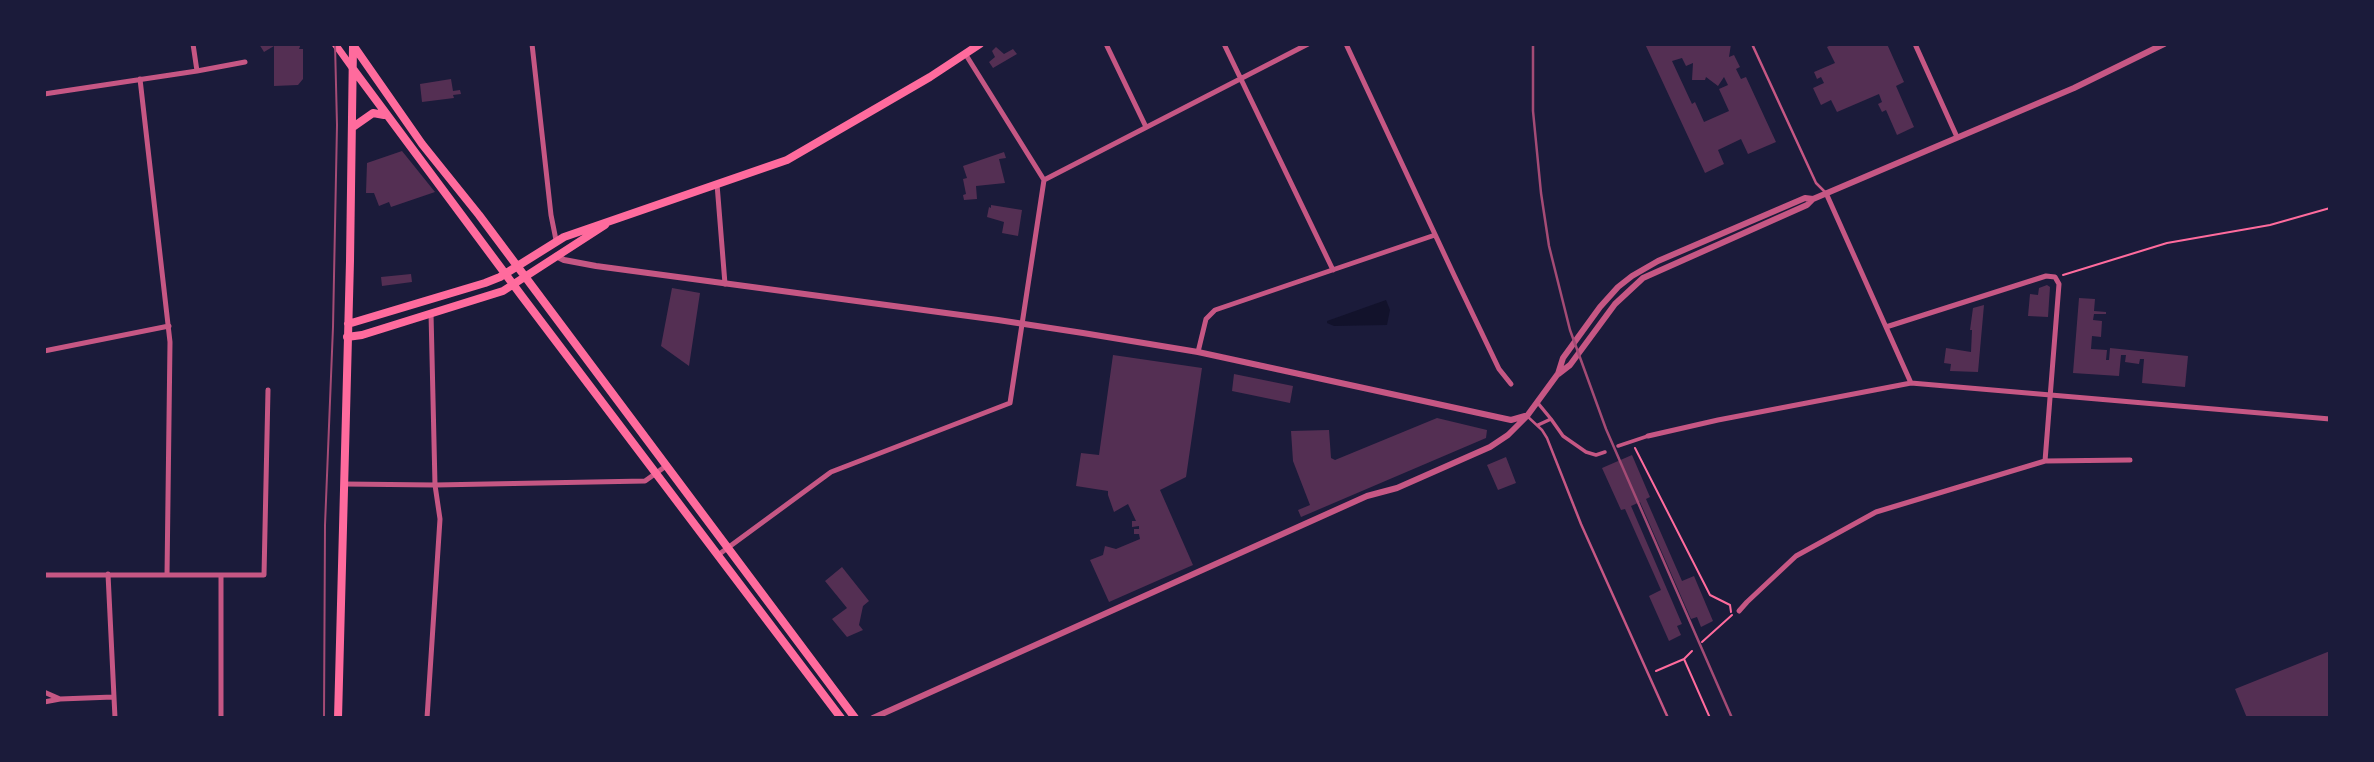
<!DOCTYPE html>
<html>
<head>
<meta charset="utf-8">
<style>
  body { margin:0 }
  #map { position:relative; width:2374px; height:762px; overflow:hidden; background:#1b1b3a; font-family:Lato,sans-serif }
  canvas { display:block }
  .frame { position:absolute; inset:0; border:46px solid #1b1b3a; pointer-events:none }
</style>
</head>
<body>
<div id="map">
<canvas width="2374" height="762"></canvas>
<div class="frame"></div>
</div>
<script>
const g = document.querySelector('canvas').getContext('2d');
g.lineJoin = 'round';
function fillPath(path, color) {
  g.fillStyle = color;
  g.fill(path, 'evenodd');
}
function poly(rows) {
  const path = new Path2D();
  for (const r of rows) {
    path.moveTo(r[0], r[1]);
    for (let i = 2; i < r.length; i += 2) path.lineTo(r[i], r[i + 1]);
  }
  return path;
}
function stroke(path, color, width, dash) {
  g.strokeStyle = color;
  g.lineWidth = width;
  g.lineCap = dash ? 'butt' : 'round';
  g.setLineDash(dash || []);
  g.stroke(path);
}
fillPath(poly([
  [1386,300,1390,310,1387,325,1334,326,1327,323,1327,321]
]), '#12122b');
fillPath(poly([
  [259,44,301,44,299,49,303,49,303,79,298,85,274,86,274,46,264,52],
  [1645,44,1731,44,1729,57,1734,55,1740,67,1736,69,1741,79,1746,77,1776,142,1748,154,1741,139,1718,150,1724,164,1705,173],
  [1682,58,1686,66,1693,63,1692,80,1705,80,1706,77,1718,86,1724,77,1728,85,1719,89,1729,111,1704,122,1695,102,1692,104,1672,61],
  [1833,44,1887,44,1904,82,1896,86,1914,127,1897,135,1886,110,1882,112,1878,104,1882,102,1879,94,1837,112,1831,100,1821,105,1813,88,1824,83,1821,77,1817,79,1814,72,1835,63,1827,47],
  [996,47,1004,54,1013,49,1017,54,993,68,989,62,995,57,992,51],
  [451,79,453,91,460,90,461,94,453,95,454,98,422,102,420,84],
  [402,151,435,192,391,207,389,202,379,206,374,193,366,193,367,163],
  [1004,152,1006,158,999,159,1005,183,976,186,977,199,964,200,963,195,966,194,963,179,967,178,963,166],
  [991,205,1022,210,1018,236,1002,233,1004,222,987,217,989,207,991,208],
  [411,274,412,282,382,286,381,277],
  [2047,285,2050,287,2048,317,2028,316,2030,294,2038,295,2039,288],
  [672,288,700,293,689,366,661,346],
  [2079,298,2095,299,2094,311,2106,312,2106,314,2094,314,2093,320,2102,321,2101,337,2092,336,2091,349,2107,350,2106,360,2109,360,2110,348,2188,356,2185,387,2142,383,2144,359,2140,359,2139,364,2125,362,2126,355,2121,355,2119,376,2073,373],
  [1984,305,1978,372,1950,371,1951,364,1944,363,1946,348,1971,352,1972,330,1970,330,1973,308],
  [1113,355,1202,368,1186,477,1160,490,1193,565,1109,602,1090,560,1103,555,1105,546,1116,549,1140,539,1139,534,1134,534,1134,529,1139,529,1139,526,1132,527,1132,521,1136,521,1128,504,1114,512,1108,495,1108,491,1076,486,1081,453,1099,455],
  [1234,374,1293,386,1290,403,1232,391],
  [1437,418,1487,430,1486,438,1301,517,1298,510,1310,505,1293,461,1291,431,1329,430,1331,458,1335,460],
  [1632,455,1650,497,1646,499,1682,581,1694,576,1713,621,1701,627,1697,617,1691,619,1640,502,1631,506,1682,624,1677,626,1681,635,1669,641,1649,596,1661,590,1625,509,1621,510,1602,468],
  [1506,457,1516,483,1498,490,1487,465],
  [842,567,869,601,863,606,859,625,863,630,847,637,832,619,847,608,825,581],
  [2330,651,2330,718,2247,718,2235,689]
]), '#542f53');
stroke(poly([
  [2063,275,2167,243,2270,225,2330,208],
  [1635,448,1710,595,1730,605,1731,612],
  [1702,642,1732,615],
  [1684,659,1710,718],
  [1656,671,1684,659,1692,651]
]), '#ff6b9d', 2);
stroke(poly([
  [1752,44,1816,183,1826,193],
  [1527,416,1542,430,1547,438,1581,524,1668,718]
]), '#c65784', 2.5);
stroke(poly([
  [1537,402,1551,419],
  [1538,425,1551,419,1563,436,1586,452,1596,455,1605,452],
  [1618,446,1648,436]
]), '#c65784', 3.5);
stroke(poly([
  [193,44,197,71],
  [532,44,551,215,556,240],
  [1106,44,1146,127],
  [1224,44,1333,270],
  [1346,44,1454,275,1499,369,1511,384],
  [1915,44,1957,137],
  [140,79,170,342,167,575],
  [44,94,197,71,245,62],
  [1044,180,1308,44],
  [717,184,725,284],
  [1826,193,1911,383],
  [1886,327,2046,276,2055,277,2059,284,2045,461],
  [44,351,169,326],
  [1198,352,1206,319,1215,310,1435,235],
  [1648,436,1718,420,1911,383,2330,419],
  [344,484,435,485,645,481,666,466],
  [718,555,831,472,1010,403,1044,180,966,55],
  [108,574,115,718],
  [44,575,264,575,268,390],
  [1739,611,1747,602,1796,556,1876,512,2045,461,2130,460],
  [44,692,60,699],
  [44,702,60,699,113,697],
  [221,718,221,575],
  [427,718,440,519,435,485,431,313]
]), '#c65784', 5);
stroke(poly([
  [556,256,564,260,596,266,998,320,1083,333,1198,352,1511,420,1525,416],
  [1558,374,1563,358,1600,307,1618,287,1632,276,1658,261,1805,198,1813,199],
  [873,718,1367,496,1397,488,1490,447,1508,435,1527,416,1557,375,1570,365,1615,304,1643,278,1807,205,1813,199,2074,88,2164,44]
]), '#c65784', 6);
stroke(poly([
  [335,44,353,69]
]), '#ff6b9d', 7);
stroke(poly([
  [353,45,422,144,479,215,855,718],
  [353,69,521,295,841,718],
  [353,127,373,113,384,115],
  [348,324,485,283,500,277,564,237,787,160,930,77,980,44],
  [347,337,362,335,503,291,605,225],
  [338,718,350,261,353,46]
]), '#ff6b9d', 8);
stroke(poly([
  [324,718,325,525,333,327,337,125,335,44]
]), '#a44b75', 2);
stroke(poly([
  [1533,44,1533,111,1541,193,1549,246,1570,330,1606,429,1732,718]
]), '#a44b75', 2.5);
</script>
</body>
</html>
